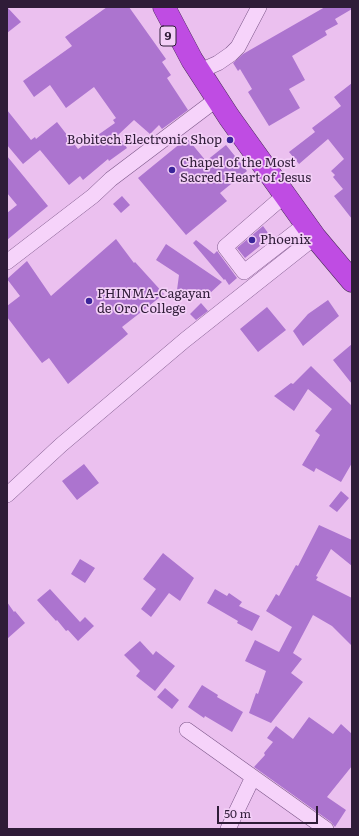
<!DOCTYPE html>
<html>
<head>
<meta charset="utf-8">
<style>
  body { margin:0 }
  #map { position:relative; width:359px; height:836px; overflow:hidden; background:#ebc0ef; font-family:Literata,serif }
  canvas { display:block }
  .frame { position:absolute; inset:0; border:8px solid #2f1c38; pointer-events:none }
  .scale { position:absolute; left:217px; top:806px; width:101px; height:18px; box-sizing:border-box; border:2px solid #2f1c38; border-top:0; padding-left:5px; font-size:12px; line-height:14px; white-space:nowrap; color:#2f1c38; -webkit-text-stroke:3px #f3cff7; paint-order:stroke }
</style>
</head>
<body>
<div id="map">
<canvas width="359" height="836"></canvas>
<div class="frame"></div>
<div class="scale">50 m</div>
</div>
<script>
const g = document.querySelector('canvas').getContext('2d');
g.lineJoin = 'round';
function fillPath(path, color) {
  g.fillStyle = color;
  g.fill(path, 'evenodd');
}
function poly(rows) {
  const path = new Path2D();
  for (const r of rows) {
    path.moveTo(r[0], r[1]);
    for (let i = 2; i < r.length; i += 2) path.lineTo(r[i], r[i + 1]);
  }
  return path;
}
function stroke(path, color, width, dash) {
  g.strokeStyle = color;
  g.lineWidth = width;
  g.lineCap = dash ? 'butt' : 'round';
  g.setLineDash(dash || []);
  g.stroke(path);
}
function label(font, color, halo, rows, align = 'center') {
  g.font = font + ' Literata,serif';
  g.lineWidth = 3.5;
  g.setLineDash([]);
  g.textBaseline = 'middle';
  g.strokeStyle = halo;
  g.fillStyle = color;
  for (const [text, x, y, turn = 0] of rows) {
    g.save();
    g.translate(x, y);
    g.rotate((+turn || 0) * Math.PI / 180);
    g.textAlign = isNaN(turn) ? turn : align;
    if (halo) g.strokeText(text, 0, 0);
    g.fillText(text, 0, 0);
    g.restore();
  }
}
fillPath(poly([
  [7,7,21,22,7,33],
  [107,7,129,7,166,59,162,62,171,75,167,78,188,110,162,129,159,125,150,134,134,120,118,135,127,148,109,161,108,159,83,180,80,176,69,185,40,150,23,164,7,145,7,110,31,140,35,137,36,139,57,122,78,149,115,123,113,120,116,118,94,87,66,108,50,85,34,97,23,81,72,46,65,37],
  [325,7,352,7,352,9,335,19,338,24,325,31,327,35,292,56,305,80,289,89,300,108,269,126,248,92,252,89,240,69,238,71,233,63,243,54],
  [352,83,352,219,334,196,343,189,333,177,335,175,331,171,344,159,328,139,299,164,289,152,315,132,312,128,341,106,334,97],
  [187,138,206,161,226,145,247,171,220,193,227,201,186,235,138,178],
  [7,156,48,206,7,240,7,213,17,205,7,193],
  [122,196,130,205,121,213,113,204],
  [263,226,271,237,245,258,237,248],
  [116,239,134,263,135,262,164,294,122,327,128,334,68,384,49,358,42,363,7,317,7,306,20,296,7,279,27,261,51,296],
  [196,240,214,254,217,251,237,278,229,285,225,279,224,280,193,243],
  [166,244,222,282,208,295,177,290,179,275,156,260],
  [328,300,339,316,303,346,293,331,308,314],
  [201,303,208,311,196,320,190,314],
  [267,307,286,330,258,352,240,329],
  [352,344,352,384,333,360],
  [311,366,352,406,352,463,341,482,316,468,314,472,302,465,320,435,315,431,332,409,308,389,294,411,274,396,291,383,293,384],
  [84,464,99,483,77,500,62,481],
  [341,491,349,498,337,512,329,506],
  [319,525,352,540,352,566,331,549,316,576,318,577,316,580,352,598,352,646,332,626,313,615,293,653,302,659,291,673,303,682,271,723,249,713,256,693,258,694,266,671,245,661,255,640,279,652,292,627,266,611,276,594,279,596,296,565,298,566],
  [163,553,194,578,180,601,169,593,151,617,141,609,156,589,143,579],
  [80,559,95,568,85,583,71,574],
  [50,589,80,622,85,617,94,626,78,641,68,630,66,631,57,620,56,621,37,600],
  [215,589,227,596,229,593,242,602,239,606,260,616,252,631,237,623,238,621,207,603],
  [7,602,14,612,15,611,25,623,7,639],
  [140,641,153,655,156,651,175,666,155,691,136,676,140,671,124,655],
  [202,685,218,695,217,697,243,712,232,732,205,716,204,718,188,707],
  [165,688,179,700,172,709,157,697],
  [309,717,333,734,341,724,352,734,352,766,327,797,346,810,335,827,331,822,254,767,265,755,264,753,273,742,267,738,276,726,293,739]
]), '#ac74cf');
const minor = poly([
  [200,71,218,63,231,54,238,47,259,7],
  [285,195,225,247,244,272,306,224],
  [7,262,93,196,111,179,217,99],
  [7,495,61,445,185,340,315,237],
  [187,730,326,829],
  [228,829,253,777]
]);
const highway = poly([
  [164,7,192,60,229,117,315,237,352,281]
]);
stroke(minor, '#7c5789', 16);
stroke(highway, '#482c56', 23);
stroke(minor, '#f6d3fa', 15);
stroke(highway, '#bf4ce3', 22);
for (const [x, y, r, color] of [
  [230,140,4,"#3b259a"],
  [172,170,4,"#3b259a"],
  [252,240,4,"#3b259a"],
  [89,301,4,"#3b259a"]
]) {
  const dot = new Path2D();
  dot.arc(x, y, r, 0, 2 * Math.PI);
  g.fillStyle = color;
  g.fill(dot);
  stroke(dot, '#f3cff7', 1.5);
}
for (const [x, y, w] of [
  [168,36,16]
]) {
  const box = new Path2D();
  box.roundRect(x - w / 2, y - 10, w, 20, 3);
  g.fillStyle = '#f3cff7';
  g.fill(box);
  stroke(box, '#2f1c38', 1);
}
label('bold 12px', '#2f1c38', null, [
  ["9",168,36]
]);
label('13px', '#2f1c38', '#f3cff7', [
  ["Bobitech Electronic Shop",222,140,"right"],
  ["Chapel of the Most",180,163],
  ["Sacred Heart of Jesus",180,178],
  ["Phoenix",260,240],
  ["PHINMA-Cagayan",97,294],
  ["de Oro College",97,309]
], 'left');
</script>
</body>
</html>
